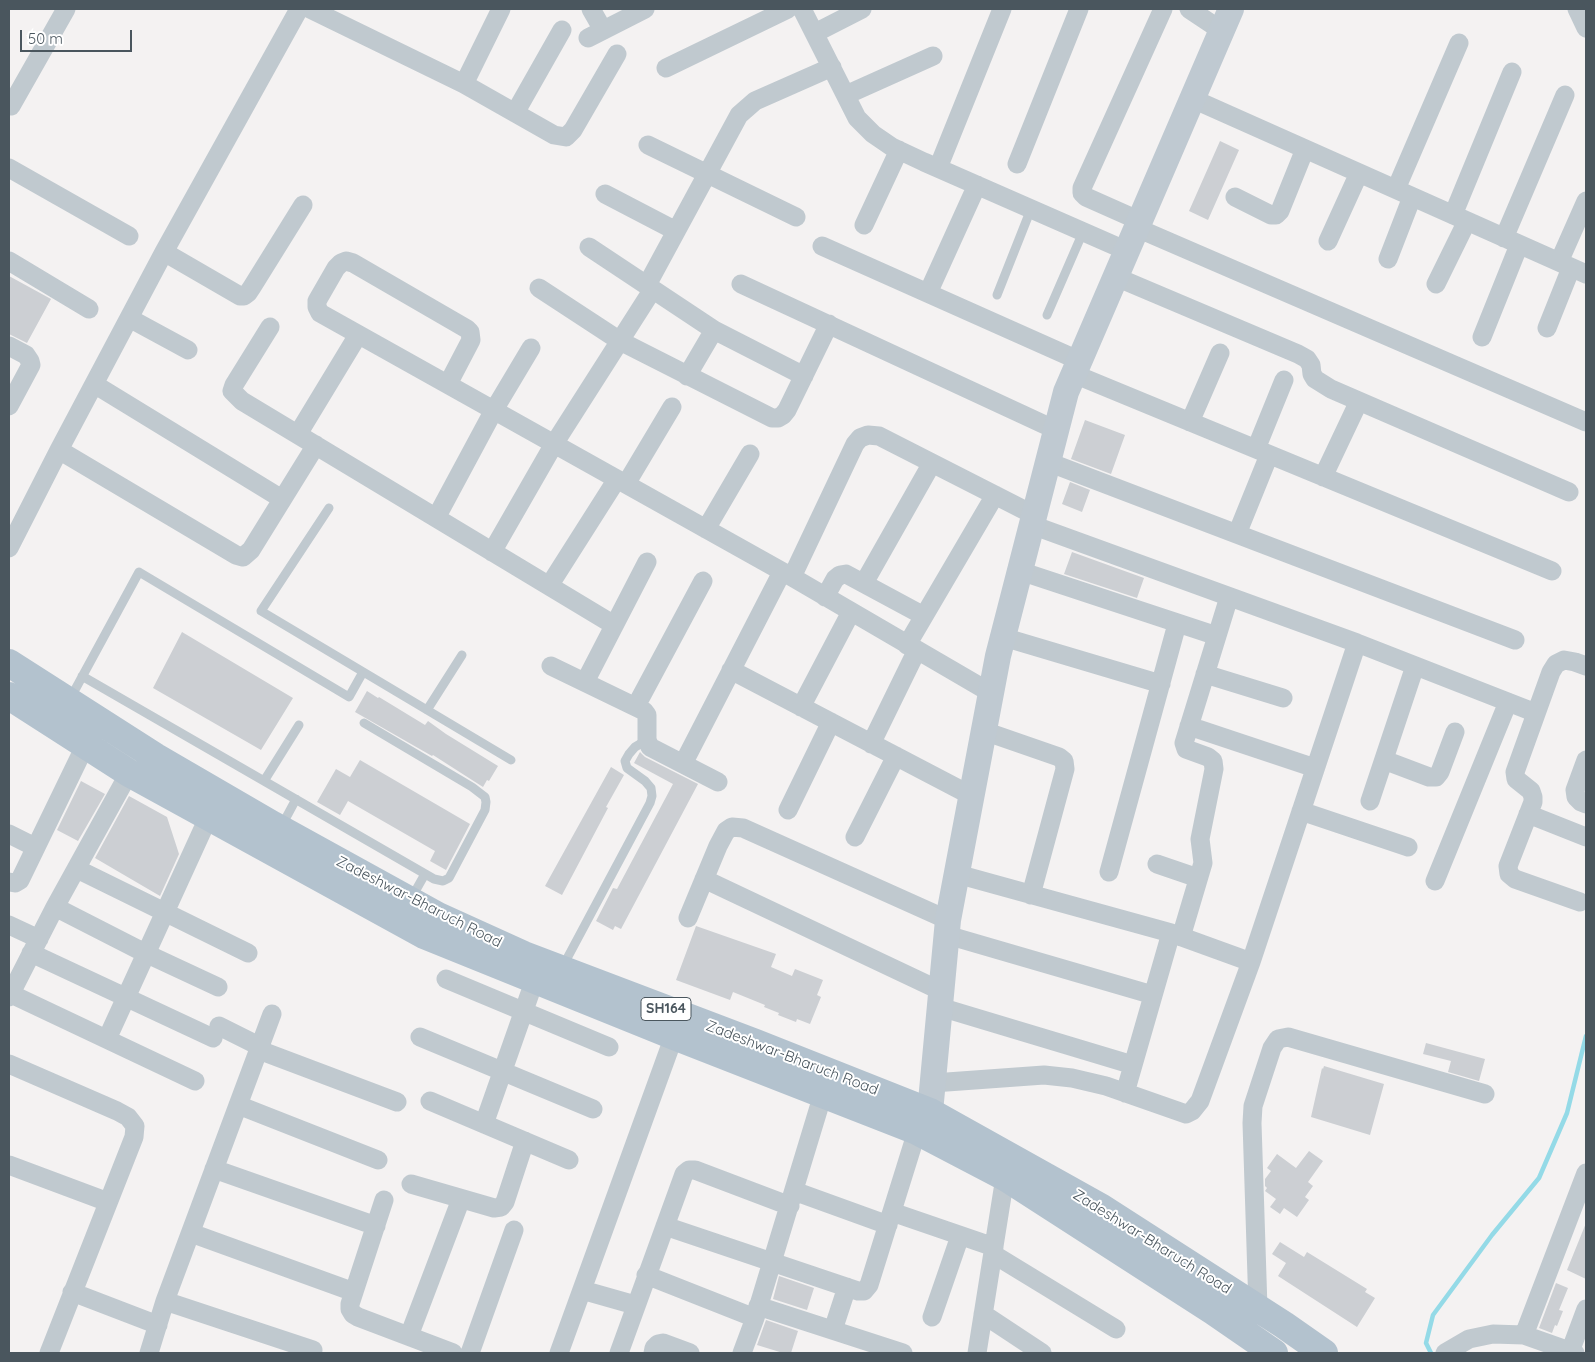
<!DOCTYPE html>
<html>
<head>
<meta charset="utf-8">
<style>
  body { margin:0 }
  #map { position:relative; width:1595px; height:1362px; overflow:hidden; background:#f4f2f2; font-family:Quicksand,sans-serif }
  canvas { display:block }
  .frame { position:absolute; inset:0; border:10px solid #4a565e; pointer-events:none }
  .scale { position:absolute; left:20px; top:30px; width:112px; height:22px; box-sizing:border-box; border:2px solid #4a565e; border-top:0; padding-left:6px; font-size:15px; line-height:18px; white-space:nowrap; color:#4a565e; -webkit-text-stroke:4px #fff; paint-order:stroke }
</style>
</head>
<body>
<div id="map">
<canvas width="1595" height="1362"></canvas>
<div class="frame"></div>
<div class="scale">50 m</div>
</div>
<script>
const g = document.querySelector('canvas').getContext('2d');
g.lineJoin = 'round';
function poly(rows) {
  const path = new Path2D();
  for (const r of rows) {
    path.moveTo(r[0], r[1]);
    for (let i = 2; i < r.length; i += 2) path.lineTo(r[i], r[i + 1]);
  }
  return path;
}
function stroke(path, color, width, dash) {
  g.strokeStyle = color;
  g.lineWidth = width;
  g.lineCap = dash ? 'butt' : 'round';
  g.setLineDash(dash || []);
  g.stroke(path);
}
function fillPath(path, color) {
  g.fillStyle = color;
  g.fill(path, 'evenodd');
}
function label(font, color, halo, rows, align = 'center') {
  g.font = font + ' Quicksand,sans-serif';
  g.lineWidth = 4;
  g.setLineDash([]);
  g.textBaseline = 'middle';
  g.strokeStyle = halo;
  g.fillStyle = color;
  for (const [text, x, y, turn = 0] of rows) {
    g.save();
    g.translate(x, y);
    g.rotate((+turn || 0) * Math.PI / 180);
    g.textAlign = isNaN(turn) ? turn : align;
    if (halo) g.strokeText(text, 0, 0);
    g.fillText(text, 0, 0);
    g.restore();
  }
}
stroke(poly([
  [1431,1353,1426,1343,1433,1315,1492,1235,1539,1178,1567,1113,1586,1036]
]), '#94dae7', 4.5);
fillPath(poly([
  [1220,141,1239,150,1208,220,1189,211],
  [9,276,51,299,27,343,9,334],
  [1085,420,1125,435,1111,474,1071,459],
  [1070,482,1090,490,1082,512,1062,504],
  [1072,552,1144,578,1137,598,1064,574],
  [182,632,293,698,261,750,153,688],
  [367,691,378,698,379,697,425,725,428,721,446,734,498,766,489,781,487,780,483,787,433,755,432,756,355,712],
  [640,752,645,757,698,784,621,929,615,926,613,930,596,921,613,888,617,889,673,784,634,763],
  [360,760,470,824,446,870,430,861,435,851,348,801,340,815,317,802,336,769,350,777],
  [611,767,624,775,606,807,608,808,562,895,545,886],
  [81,781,105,794,78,841,57,830],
  [129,796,167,817,179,854,160,896,95,858],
  [696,926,776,954,771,967,792,976,795,969,823,980,817,995,821,997,810,1024,797,1019,796,1022,778,1015,779,1013,764,1007,765,1005,733,992,730,1000,676,980],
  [1426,1043,1485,1059,1479,1081,1448,1072,1451,1061,1423,1054],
  [1324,1066,1384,1084,1370,1135,1311,1117,1322,1068,1323,1069],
  [1309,1151,1323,1161,1308,1182,1313,1186,1305,1197,1309,1200,1297,1217,1284,1208,1280,1214,1270,1207,1276,1199,1265,1191,1267,1188,1265,1186,1265,1179,1271,1171,1267,1168,1277,1154,1296,1168],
  [1586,1223,1586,1279,1567,1270],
  [1280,1242,1304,1257,1307,1252,1367,1289,1365,1292,1375,1298,1357,1327,1278,1276,1286,1263,1272,1254],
  [779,1276,814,1288,807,1310,773,1299],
  [1556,1283,1568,1288,1559,1310,1563,1311,1557,1326,1555,1325,1552,1333,1539,1328],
  [766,1320,798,1331,791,1353,783,1353,757,1345]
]), '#cccfd3');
stroke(poly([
  [997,295,1031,209],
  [1047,315,1083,232],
  [329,508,261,611,511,760],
  [82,676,434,879,443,881,449,878,485,810,486,802,485,797,472,787,364,723],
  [70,699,139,572,349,697,363,672],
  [427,710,462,655],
  [264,781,299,725],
  [281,827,296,799],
  [412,897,425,874],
  [563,966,650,803,652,796,651,788,645,781,627,768,625,761,629,754,635,747,647,740]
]), '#c0c9cf', 9);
stroke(poly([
  [310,9,464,84,554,135,566,137,573,130,617,54],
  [591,9,603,30],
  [802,9,857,118,873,134,892,147,924,162,1127,251],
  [1189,9,1222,31],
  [1577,9,1586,28],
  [815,33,862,9],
  [588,38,645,9],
  [666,68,788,9],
  [464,84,501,9],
  [846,95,933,56],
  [1193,99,1586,274],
  [11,106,66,9],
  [515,113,562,30],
  [648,145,796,217],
  [1017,164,1079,9],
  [9,168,129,236],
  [938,168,1002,9],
  [1396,189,1459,43],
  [605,194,676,231],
  [1235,197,1271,215,1276,215,1280,211,1305,149],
  [1453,215,1512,72],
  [1140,221,1086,197,1082,193,1082,188,1163,9],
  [864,225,899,150],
  [1137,228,1586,422],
  [1504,238,1565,95],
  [1328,241,1359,173],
  [822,246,1080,361],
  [589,247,714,330,804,376],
  [164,252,240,296,244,296,248,293,252,287,303,205],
  [1388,259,1412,197],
  [9,261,89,309],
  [1559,262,1586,201],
  [1116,277,1298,354,1307,359,1311,365,1312,374,1315,379,1331,389,1569,492],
  [741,284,1056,430],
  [1436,284,1467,221],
  [647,285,739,115,755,101,832,67],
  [539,288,620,341,772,418,778,418,783,415,787,410,829,324],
  [928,293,977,185],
  [129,318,188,350],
  [270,327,234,385,232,391,242,401,614,625],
  [1547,328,1571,268],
  [1482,337,1519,245],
  [9,346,26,355,30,361,31,365,9,406],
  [1074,374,1552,571],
  [687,376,714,330],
  [94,384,282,499],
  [448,384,471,340,470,332,467,329,353,263,346,261,341,263,336,268,317,301,317,307,320,313,792,577,991,693],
  [1190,422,1220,353],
  [298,434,358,335],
  [1256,449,1284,380],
  [59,450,236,555,243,557,251,550,316,445],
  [1048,462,1515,640],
  [1323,477,1359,401],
  [626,484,672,407],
  [436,518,494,410,531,348],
  [1032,525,1357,643,1536,713],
  [706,529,750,454],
  [1237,534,1269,455],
  [9,548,59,450,164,252,299,9],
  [492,552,554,444,653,289],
  [1020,571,1217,636],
  [792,577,855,444,860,438,868,435,879,436,1034,515],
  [864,583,932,463],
  [549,586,617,479],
  [825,597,835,579,840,575,846,574,924,616],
  [1003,637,1161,684],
  [907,645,995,495],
  [551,666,644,711,647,715,647,740,650,747,718,782],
  [731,670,972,796],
  [1205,674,1283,698],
  [585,682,647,562],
  [636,706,703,581],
  [801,707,851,612],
  [1189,726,1315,768],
  [984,731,1059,757,1064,761,1065,769,1031,895],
  [871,744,917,650],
  [1384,760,1429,777,1436,777,1440,772,1455,732],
  [1586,760,1575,790,1576,797,1581,802,1586,804],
  [683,764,782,572],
  [1370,801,1415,666],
  [788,810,831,722],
  [1301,811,1408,847],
  [1528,814,1586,837],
  [9,834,35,847],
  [855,837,896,756],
  [1157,864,1198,878],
  [77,869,248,953],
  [1109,872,1177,624],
  [957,874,1171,933,1251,962],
  [704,879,941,991],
  [1435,881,1508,702],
  [9,882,15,883,20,880,85,746],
  [1580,902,1515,879,1509,874,1508,866,1533,802,1533,797,1531,791,1516,779,1515,772,1551,672,1556,664,1564,660,1575,662,1586,666],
  [55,907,145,953,218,987],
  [688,918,718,846,726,831,732,827,743,828,948,920],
  [9,925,39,939],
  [947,935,1153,995],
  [1181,937,1203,863,1200,839,1214,769,1213,761,1208,757,1186,749,1184,743,1229,597],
  [31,953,213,1038],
  [446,979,609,1047],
  [11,994,195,1081],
  [9,997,55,907,129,773],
  [940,1007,1133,1065],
  [219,1026,257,1045,259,1050,397,1102],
  [420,1037,593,1109],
  [107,1039,208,818],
  [9,1064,117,1111,128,1117,135,1126,134,1137,49,1353],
  [933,1083,1044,1075,1072,1078,1106,1086,1186,1114,1192,1111,1200,1101,1251,962,1357,643],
  [1125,1093,1171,933],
  [430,1101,569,1160],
  [238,1105,378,1160],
  [484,1124,535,979],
  [9,1165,108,1202],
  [214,1169,376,1226],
  [411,1184,494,1208,501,1207,505,1202,525,1141],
  [794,1191,888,1225],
  [384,1200,350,1304,350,1309,353,1314,358,1317,453,1353],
  [892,1212,994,1247],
  [665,1226,858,1291,864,1291,869,1285,917,1131],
  [191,1233,354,1292],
  [993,1254,1116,1329],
  [646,1275,755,1318],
  [582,1290,635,1305],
  [72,1292,158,1325],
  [165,1301,313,1350],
  [758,1306,903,1353],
  [1258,1308,1252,1123,1253,1106,1272,1048,1278,1039,1288,1037,1485,1094],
  [983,1314,1042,1353],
  [932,1317,960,1236],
  [833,1330,847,1287],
  [1524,1335,1575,1353],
  [409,1336,461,1199],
  [1570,1352,1586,1309],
  [149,1353,165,1301,272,1014],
  [470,1353,514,1230],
  [559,1353,674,1036],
  [619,1353,684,1174,689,1170,695,1170,790,1206],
  [653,1353,654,1348,658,1344,663,1343,690,1353],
  [742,1353,755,1318,823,1094],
  [977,1353,1005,1177],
  [1445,1353,1469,1339,1493,1334,1524,1335,1586,1173]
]), '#c0c9cf', 19);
stroke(poly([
  [926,1132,930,1112,948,920,998,656,1066,392,1231,9]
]), '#bfc9d1', 26);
stroke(poly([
  [9,663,156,757,273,825,438,916,524,955,756,1043,930,1112,1102,1208,1284,1325,1324,1353],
  [9,696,129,773,424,935,674,1036,917,1131,1005,1177,1213,1311,1274,1353]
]), '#b3c2ce', 28);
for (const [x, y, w] of [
  [666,1009,50]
]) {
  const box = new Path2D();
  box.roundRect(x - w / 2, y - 11.5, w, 23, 4);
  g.fillStyle = '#fff';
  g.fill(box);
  stroke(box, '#4a565e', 1);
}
label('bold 14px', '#4a565e', null, [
  ["SH164",666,1009]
]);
label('15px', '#4a565e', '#fff', [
  ["Zadeshwar-Bharuch Road",419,902,27],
  ["Zadeshwar-Bharuch Road",792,1058,21],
  ["Zadeshwar-Bharuch Road",1152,1242,32]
]);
</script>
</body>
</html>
